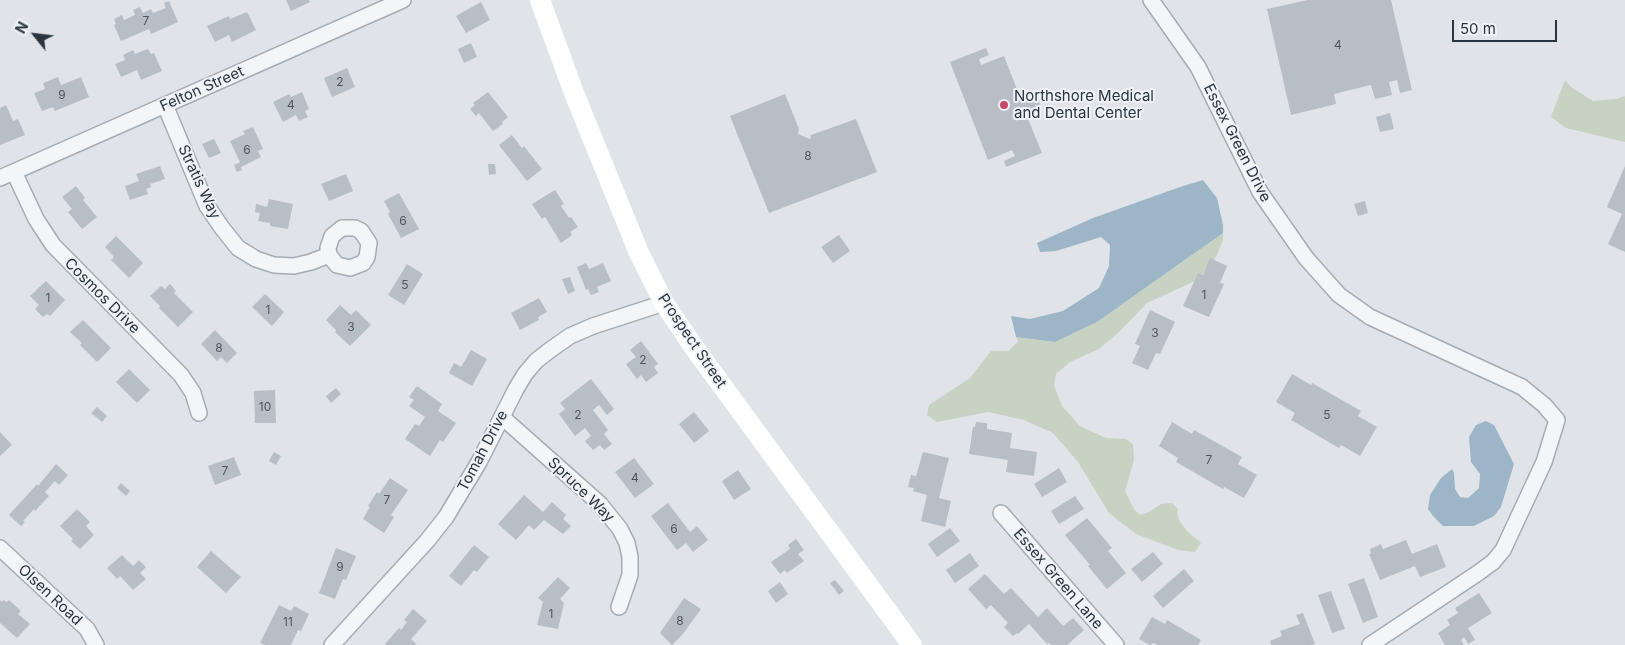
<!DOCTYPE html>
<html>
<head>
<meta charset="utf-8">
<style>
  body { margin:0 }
  #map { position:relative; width:1625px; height:645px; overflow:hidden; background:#e0e4e9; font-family:Inter,sans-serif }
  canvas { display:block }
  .north { position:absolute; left:10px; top:10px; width:50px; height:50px; -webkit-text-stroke:4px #f0f3f6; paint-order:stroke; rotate:299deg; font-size:14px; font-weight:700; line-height:20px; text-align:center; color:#29343f }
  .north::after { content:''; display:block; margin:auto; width:18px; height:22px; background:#29343f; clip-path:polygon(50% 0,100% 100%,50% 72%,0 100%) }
  .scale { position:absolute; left:1452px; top:20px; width:105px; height:22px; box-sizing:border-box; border:2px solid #29343f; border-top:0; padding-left:6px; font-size:15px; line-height:18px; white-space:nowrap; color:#29343f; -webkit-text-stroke:4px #f0f3f6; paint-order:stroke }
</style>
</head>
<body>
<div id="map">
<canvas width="1625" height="645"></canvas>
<div class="north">N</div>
<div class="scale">50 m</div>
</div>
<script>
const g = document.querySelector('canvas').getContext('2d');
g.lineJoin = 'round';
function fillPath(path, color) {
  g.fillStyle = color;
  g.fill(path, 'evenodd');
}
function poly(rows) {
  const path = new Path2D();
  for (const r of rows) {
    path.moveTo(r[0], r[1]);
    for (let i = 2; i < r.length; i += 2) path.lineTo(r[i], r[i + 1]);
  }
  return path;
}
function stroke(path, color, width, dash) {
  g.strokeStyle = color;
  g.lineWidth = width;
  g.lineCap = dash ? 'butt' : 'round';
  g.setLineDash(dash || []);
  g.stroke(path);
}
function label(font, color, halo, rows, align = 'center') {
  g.font = font + ' Inter,sans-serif';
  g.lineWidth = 4;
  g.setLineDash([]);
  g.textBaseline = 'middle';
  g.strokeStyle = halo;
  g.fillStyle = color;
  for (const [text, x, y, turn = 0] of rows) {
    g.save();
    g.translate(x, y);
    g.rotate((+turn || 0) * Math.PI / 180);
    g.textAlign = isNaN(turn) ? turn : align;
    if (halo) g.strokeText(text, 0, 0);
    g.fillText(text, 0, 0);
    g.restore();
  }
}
fillPath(poly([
  [1565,80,1571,87,1593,101,1616,99,1625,96,1625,142,1566,128,1551,117],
  [1223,233,1223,240,1217,255,1208,269,1193,282,1147,303,1120,331,1099,349,1070,362,1056,374,1054,385,1062,406,1080,426,1106,438,1126,439,1133,444,1134,460,1125,491,1134,509,1140,515,1149,512,1161,504,1172,503,1178,509,1177,513,1179,520,1186,530,1201,543,1195,552,1178,550,1136,534,1109,513,1078,462,1053,433,1024,420,988,412,937,422,927,415,929,405,970,378,991,351,1008,351,1018,342,1016,337,1055,342,1097,322]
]), '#c8d2c2');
fillPath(poly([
  [1203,180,1217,198,1223,225,1223,233,1097,322,1055,342,1016,337,1011,316,1030,319,1063,311,1099,288,1109,266,1110,245,1101,237,1056,251,1040,252,1037,243,1093,218,1180,187],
  [1486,421,1494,425,1514,464,1501,507,1494,516,1474,526,1443,526,1433,516,1428,509,1430,495,1441,478,1452,469,1454,473,1455,489,1460,497,1468,498,1479,488,1480,474,1471,462,1469,437,1476,425]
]), '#9cb6c7');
fillPath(poly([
  [286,0,309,0,310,2,291,11],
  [1308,0,1391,0,1412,90,1400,93,1397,80,1389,82,1392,95,1375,99,1371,85,1334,94,1336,104,1291,115,1267,9],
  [169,1,178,22,151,34,149,29,121,41,114,25,116,24,114,19,122,15,124,20,135,15,133,10,140,7,143,13,151,9,153,13,166,8,164,3],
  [481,2,490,20,466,33,456,16],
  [247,12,256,30,232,42,229,35,215,42,207,26,229,16,230,19],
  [471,43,477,57,464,63,458,49],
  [986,48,989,55,979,59,981,65,1004,56,1022,102,1037,96,1041,108,1026,114,1042,153,1006,167,1004,161,1015,156,1012,150,988,160,950,62],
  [148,49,151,54,154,53,162,71,141,80,137,70,121,77,115,64,125,60,123,55,133,50,135,54],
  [347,68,355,87,332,97,324,78],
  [58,77,61,85,81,77,89,97,55,111,53,107,42,111,34,93,45,89,43,83],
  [302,92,309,109,305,111,308,117,299,121,296,115,283,122,273,102,289,94,291,97],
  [488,92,508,117,502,122,503,124,493,131,479,113,476,116,470,109,475,105,473,103],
  [785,94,799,129,798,134,810,139,811,135,856,119,877,172,769,213,730,116],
  [6,105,13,121,18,119,25,135,0,145,0,108],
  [1390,113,1394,129,1380,132,1376,117],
  [253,127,263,149,258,151,261,157,241,167,242,170,237,172,234,165,240,162,230,141,245,134,243,131],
  [512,135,522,148,524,146,542,169,527,181,499,145],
  [214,139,221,153,209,158,202,144],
  [488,164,495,164,496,174,489,175],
  [160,166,165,179,150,184,151,187,146,189,148,194,130,200,125,186,139,181,136,174],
  [1625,166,1625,252,1608,244,1622,214,1607,207],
  [346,174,353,191,329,201,321,184],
  [76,186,85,198,83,200,97,217,82,229,68,212,72,209,62,197],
  [555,190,564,204,561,206,569,218,571,217,578,227,570,232,572,235,561,243,545,217,542,219,532,204],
  [399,193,419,229,401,238,388,214,390,212,384,201],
  [269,199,293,204,288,229,270,226,270,223,258,221,260,213,255,212,256,204,267,207],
  [1365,201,1368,213,1358,216,1354,204],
  [839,235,850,251,833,263,821,247],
  [116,236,143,263,129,278,111,260,114,257,105,247],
  [1210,258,1227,266,1220,283,1224,284,1209,317,1183,306,1198,273,1203,275],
  [586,263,589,269,603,263,611,281,597,287,599,292,591,295,588,289,586,290,577,267],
  [407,264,423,274,404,305,388,295],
  [570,277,575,291,568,294,562,279],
  [46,281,65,300,50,316,47,314,43,317,35,309,39,305,30,296],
  [170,284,176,291,174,293,193,312,178,327,159,308,160,306,150,296,161,286,165,289],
  [265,294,284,312,272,326,252,307],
  [539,298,547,312,538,317,539,320,520,330,511,313],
  [340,305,351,315,356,310,371,325,350,346,335,332,336,330,326,320],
  [1150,310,1175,322,1160,354,1156,353,1148,370,1132,363,1140,346,1135,344],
  [83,320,111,348,97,362,80,345,82,343,70,332],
  [215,330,237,353,227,363,221,357,217,361,201,344],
  [641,341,658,364,654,367,658,373,646,382,641,375,637,379,626,364,636,357,630,350],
  [471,350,487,359,472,386,449,373,454,363,461,367],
  [129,369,150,390,137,403,116,382],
  [1292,374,1311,385,1312,383,1361,411,1358,416,1377,427,1360,456,1341,445,1339,448,1291,420,1295,413,1276,402],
  [591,379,614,409,607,415,599,405,593,410,608,430,604,434,612,444,604,450,600,445,593,450,585,441,591,436,585,428,575,436,559,414,565,409,560,403],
  [417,386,442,404,438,411,456,423,443,442,440,440,430,456,405,439,415,424,419,426,425,417,409,406,414,400,409,397],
  [336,388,341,394,331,403,326,396],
  [275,390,276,423,255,423,254,391],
  [97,407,107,416,102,422,91,413],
  [694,412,709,431,694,443,679,424],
  [976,422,987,423,987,429,1012,433,1010,448,1037,452,1034,476,1006,472,1008,460,969,454,973,427,975,427],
  [1172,422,1192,434,1194,430,1242,457,1238,464,1257,475,1244,498,1224,487,1223,489,1176,462,1178,458,1159,446],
  [0,432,12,445,0,456],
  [274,452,281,456,276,465,269,461],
  [923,452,949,458,939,498,951,501,945,527,921,521,927,495,913,491,914,488,908,487,911,475,916,476],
  [234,457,241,475,215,485,208,466],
  [634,458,654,484,635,498,615,472],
  [56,464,68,475,59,485,55,481,45,492,49,496,35,511,34,509,23,521,25,522,21,526,9,515,37,484,38,486],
  [1059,468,1067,482,1042,497,1034,484],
  [738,470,751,489,734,500,722,481],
  [390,478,408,490,391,515,394,517,384,533,363,519,370,507,368,506,377,492,379,494],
  [121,483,130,491,126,496,117,488],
  [524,495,543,512,552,502,566,515,563,519,571,526,563,534,544,520,534,530,529,525,516,540,498,524],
  [1075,496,1084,509,1059,524,1051,511],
  [668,503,690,532,697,526,708,540,693,552,686,543,677,550,651,516],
  [77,509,90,522,86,526,94,535,80,549,71,541,73,539,60,526],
  [1087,518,1112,548,1108,551,1126,573,1107,589,1088,566,1090,565,1065,535],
  [950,528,960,541,937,557,928,544],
  [796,539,804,550,798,554,804,561,787,573,785,570,780,574,771,562,790,549,788,545],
  [1406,540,1412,554,1437,544,1446,567,1420,577,1415,566,1380,580,1369,554,1371,554,1370,549,1381,544,1383,549],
  [474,545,489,557,477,572,474,570,461,586,449,576],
  [336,548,356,556,346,580,343,579,335,599,319,593],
  [211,551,241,577,226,593,197,567],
  [1153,552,1163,564,1142,582,1131,569],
  [970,553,979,566,955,583,946,570],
  [122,555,133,566,139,560,146,567,140,573,146,579,133,590,120,576,117,579,107,568],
  [1184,569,1194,581,1163,608,1153,596],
  [985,574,1004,594,1011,588,1038,617,1047,608,1063,626,1073,618,1084,630,1067,645,1051,645,1049,643,1047,644,1029,624,1018,634,1017,633,1013,636,1004,627,1008,623,991,605,986,609,968,589],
  [558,577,570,588,560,599,564,603,558,629,537,625,543,602,538,598],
  [1364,578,1378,617,1363,623,1348,584],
  [835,580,844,591,839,595,830,583],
  [780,582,788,594,776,603,768,591],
  [1331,591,1345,629,1332,633,1318,595],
  [1479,593,1492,613,1468,628,1475,640,1468,644,1464,637,1461,640,1464,645,1445,645,1438,633,1450,625,1447,620,1458,613,1455,608],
  [684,598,701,609,683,634,672,645,660,633],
  [0,600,2,602,4,600,6,602,9,600,21,611,18,614,30,624,17,638,0,623],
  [279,605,291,611,294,606,309,614,301,631,298,630,291,645,265,645,260,643],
  [413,609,427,621,411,639,417,645,387,645,385,644,399,628,401,630,407,622,404,620],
  [1303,613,1315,644,1311,645,1271,645,1270,641,1282,636,1280,631,1300,624,1296,615],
  [1152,617,1165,624,1167,620,1201,640,1198,645,1157,645,1154,643,1150,645,1139,639]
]), '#b8bec5');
const street = poly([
  [1151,0,1198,67,1260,192,1306,258,1339,295,1370,317,1522,387,1544,405,1557,420,1544,462,1503,550,1493,562,1478,573,1370,645],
  [165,105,207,206,222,228,238,248,256,259,274,265,294,266,311,262,329,255,337,265,350,268,363,263,367,257,369,243,361,231,355,228,342,228,332,236,328,248,329,255],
  [14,172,36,219,53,245,181,375,193,393,199,413],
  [0,178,403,0],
  [502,417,600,504,620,529,627,543,630,557,630,575,619,607],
  [1001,513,1116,645],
  [0,548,87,629,96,645],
  [332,645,427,541,446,517,479,462,516,389,525,374,536,361,550,350,570,336,593,326,664,303]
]);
stroke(street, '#a5acb3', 18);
stroke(street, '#f3f5f7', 15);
stroke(poly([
  [540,0,574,93,639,253,664,303,693,346,912,645]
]), '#fff', 20);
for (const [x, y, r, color] of [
  [1004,105,5,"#c9496c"]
]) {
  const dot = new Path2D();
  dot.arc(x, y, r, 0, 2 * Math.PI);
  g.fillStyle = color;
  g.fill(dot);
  stroke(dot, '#f0f3f6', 2);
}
label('12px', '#4d5660', null, [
  ["7",146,21],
  ["4",1338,45],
  ["2",340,82],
  ["9",62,95],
  ["4",291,105],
  ["6",247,150],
  ["8",808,156],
  ["6",403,221],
  ["5",405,285],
  ["1",1204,295],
  ["1",48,298],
  ["1",268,310],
  ["3",351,327],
  ["3",1155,333],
  ["8",219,348],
  ["2",643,360],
  ["10",265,407],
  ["2",578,415],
  ["5",1327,415],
  ["7",1209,460],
  ["7",225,471],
  ["4",635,478],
  ["7",387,500],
  ["6",674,529],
  ["9",340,567],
  ["1",551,614],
  ["8",680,621],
  ["11",288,622]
]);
label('15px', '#29343f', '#f0f3f6', [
  ["Felton Street",202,89,-24],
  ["Essex Green Drive",1237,143,63],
  ["Stratis Way",199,182,65],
  ["Cosmos Drive",102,296,45],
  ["Prospect Street",692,341,56],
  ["Tomah Drive",483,451,-62],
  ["Spruce Way",581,490,44],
  ["Essex Green Lane",1058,579,49],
  ["Olsen Road",50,595,43]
]);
label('15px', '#29343f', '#f0f3f6', [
  ["Northshore Medical",1014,96],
  ["and Dental Center",1014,113]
], 'left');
</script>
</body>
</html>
